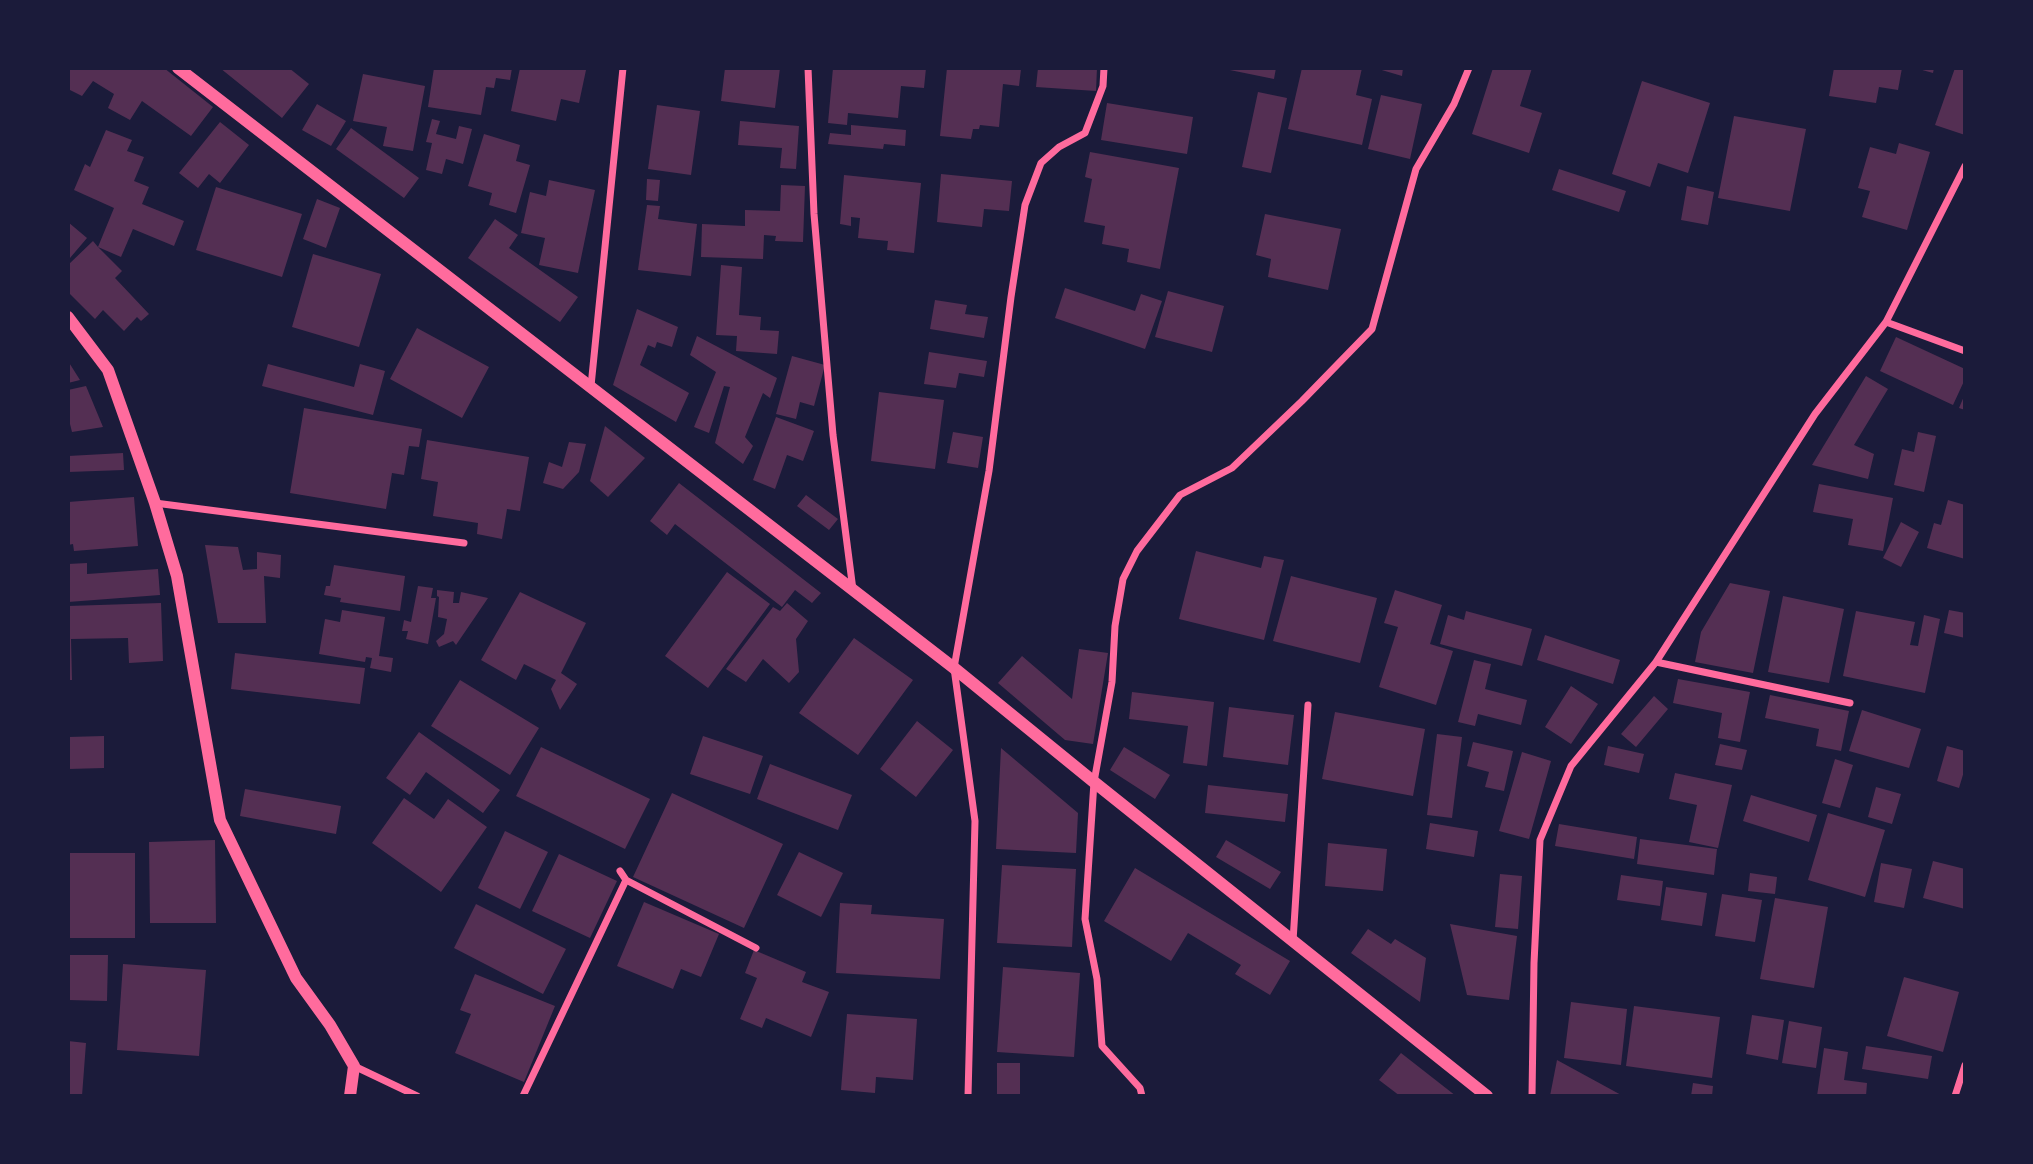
<!DOCTYPE html>
<html>
<head>
<meta charset="utf-8">
<style>
  body { margin:0 }
  #map { position:relative; width:2033px; height:1164px; overflow:hidden; background:#1b1b3a; font-family:Quicksand,sans-serif }
  canvas { display:block }
  .frame { position:absolute; inset:0; border:70px solid #1b1b3a; pointer-events:none }
</style>
</head>
<body>
<div id="map">
<canvas width="2033" height="1164"></canvas>
<div class="frame"></div>
</div>
<script>
const g = document.querySelector('canvas').getContext('2d');
g.lineJoin = 'round';
function fillPath(path, color) {
  g.fillStyle = color;
  g.fill(path, 'evenodd');
}
function poly(rows) {
  const path = new Path2D();
  for (const r of rows) {
    path.moveTo(r[0], r[1]);
    for (let i = 2; i < r.length; i += 2) path.lineTo(r[i], r[i + 1]);
  }
  return path;
}
function stroke(path, color, width, dash) {
  g.strokeStyle = color;
  g.lineWidth = width;
  g.lineCap = dash ? 'butt' : 'round';
  g.setLineDash(dash || []);
  g.stroke(path);
}
fillPath(poly([
  [68,68,164,68,213,107,191,136,142,101,130,120,108,108,114,94,93,81,82,96,68,89],
  [220,68,289,68,309,84,282,118],
  [434,68,512,68,510,80,496,78,494,88,486,87,481,115,428,107],
  [520,68,586,70,579,103,561,99,556,121,511,111],
  [725,68,780,68,775,108,721,101],
  [833,68,926,68,924,88,901,86,898,118,848,113,847,125,828,123],
  [947,68,1021,69,1019,86,1003,84,999,127,980,125,979,129,973,129,971,139,940,136],
  [1038,68,1097,68,1096,91,1036,87],
  [1220,68,1276,68,1274,79],
  [1302,68,1362,68,1356,95,1372,99,1362,145,1288,129],
  [1375,68,1403,68,1402,76],
  [1493,68,1532,68,1520,106,1542,113,1529,153,1472,134],
  [1834,68,1902,68,1898,90,1879,87,1876,103,1829,96],
  [1915,68,1934,68,1933,73],
  [1955,68,1965,68,1965,135,1935,125],
  [363,74,425,86,413,151,383,146,387,127,353,121],
  [1642,81,1710,103,1688,173,1658,163,1650,187,1612,174],
  [1258,92,1287,98,1271,173,1242,167],
  [1381,95,1422,104,1410,159,1368,149],
  [1107,103,1193,117,1187,154,1101,140],
  [317,104,346,121,331,146,302,130],
  [657,105,700,111,691,175,648,169],
  [1734,116,1806,129,1790,211,1718,198],
  [432,119,440,121,436,134,456,139,459,126,472,129,463,164,446,159,442,174,426,170,432,143,426,142],
  [740,121,799,126,796,169,780,168,782,148,738,145],
  [220,122,249,145,220,183,209,174,198,188,179,173],
  [851,125,906,130,905,146,884,144,883,149,828,144,830,133,851,135],
  [351,128,419,178,404,198,336,149],
  [106,130,132,140,127,151,144,157,134,181,149,187,142,204,184,221,174,246,133,229,121,257,98,247,122,271,115,278,149,314,141,321,137,317,124,331,103,310,95,319,68,292,68,265,93,241,98,247,114,208,74,190,85,164,90,167],
  [484,134,520,145,516,161,530,165,516,213,489,205,492,193,468,186],
  [1899,143,1930,152,1907,230,1862,217,1870,191,1858,188,1870,147,1896,154],
  [1090,152,1179,168,1160,269,1127,262,1129,249,1102,244,1105,226,1084,222,1092,179,1085,177],
  [1559,169,1626,191,1619,212,1552,190],
  [941,174,1012,181,1009,211,984,209,982,227,937,222],
  [844,175,921,183,914,253,887,250,888,241,858,238,860,218,851,217,851,226,840,224],
  [647,179,660,180,658,201,646,200],
  [549,180,595,190,578,273,539,265,545,238,521,233,530,192,546,196],
  [781,185,805,186,803,242,775,241,776,236,764,235,763,259,701,257,702,224,745,226,745,210,780,211],
  [1687,186,1714,192,1708,225,1681,220],
  [216,187,302,214,282,277,196,250],
  [317,199,340,208,326,248,303,239],
  [647,205,660,206,658,219,697,224,691,276,638,270],
  [1265,214,1341,229,1328,290,1268,277,1271,259,1256,255],
  [495,219,518,235,509,248,578,297,560,322,468,258],
  [68,222,87,238,70,258,68,256],
  [313,254,381,274,359,347,292,327],
  [721,265,742,267,739,315,761,317,760,330,779,331,777,354,736,351,737,336,716,335],
  [1065,288,1135,311,1141,294,1162,301,1145,349,1055,318],
  [1168,291,1224,306,1212,352,1155,337],
  [935,300,967,305,965,314,988,317,984,338,930,329],
  [637,309,678,327,672,347,657,342,655,348,648,345,640,365,689,393,676,422,613,385],
  [417,328,489,367,462,418,390,379],
  [697,336,777,378,770,398,763,393,745,437,753,446,743,464,715,443,730,387,724,386,709,433,694,427,716,372,690,355],
  [1896,337,1965,369,1965,379,1953,405,1880,371],
  [929,352,987,361,984,377,959,373,956,388,924,384],
  [792,356,825,365,814,406,800,402,796,419,776,414],
  [68,361,80,380,68,383],
  [268,364,354,387,360,364,385,371,373,415,262,386],
  [1866,376,1888,389,1854,445,1874,454,1868,479,1812,465],
  [86,386,103,427,72,432,68,416,68,390],
  [879,392,944,400,935,469,871,461],
  [1965,394,1965,410,1959,408],
  [304,408,422,429,419,447,409,446,404,475,392,473,386,509,290,493],
  [776,417,814,431,803,461,787,455,775,489,753,480],
  [605,426,645,458,608,497,590,481],
  [953,432,983,437,978,468,947,463],
  [1918,432,1936,436,1924,492,1894,485,1902,449,1914,452],
  [427,440,529,457,520,511,507,509,502,539,477,534,478,523,433,516,438,482,421,479],
  [569,442,586,444,579,472,563,489,543,483,549,462,562,467],
  [123,453,124,470,68,472,68,456],
  [679,483,821,593,812,603,795,590,782,607,675,524,667,535,650,521],
  [1819,484,1893,498,1883,551,1848,545,1853,519,1813,512],
  [806,495,838,519,829,530,797,506],
  [134,497,138,546,74,551,73,544,68,545,68,502],
  [1948,500,1965,505,1965,559,1927,548,1934,523,1941,525],
  [1901,522,1919,532,1901,567,1883,558],
  [205,545,238,547,243,570,257,569,257,552,281,555,280,578,264,576,266,623,218,623],
  [1196,551,1261,568,1264,556,1284,560,1264,640,1179,619],
  [87,563,87,574,158,569,160,595,68,602,68,564],
  [334,565,405,576,400,611,340,602,341,598,324,595,326,586,330,586],
  [727,572,770,604,708,688,665,656],
  [1291,576,1377,598,1360,663,1273,641],
  [1730,583,1770,591,1753,673,1695,662,1701,632],
  [418,586,433,588,431,598,436,598,428,644,406,639,408,631,402,631,404,620,411,622],
  [437,590,454,592,453,603,459,603,461,592,488,598,456,645,453,641,439,647,436,641,444,634,447,619,438,617,439,597,437,596],
  [1395,590,1442,605,1430,644,1453,651,1436,705,1379,687,1398,627,1384,623],
  [520,592,586,623,561,673,577,684,560,710,551,689,556,680,524,664,516,680,481,660],
  [1783,596,1844,609,1829,683,1768,672],
  [161,603,163,661,129,663,128,638,71,639,72,680,68,680,68,606],
  [787,603,808,621,796,639,799,672,789,683,763,659,746,682,726,669,773,607,780,611],
  [342,610,385,617,379,656,393,658,391,672,370,668,372,658,366,657,365,662,319,654,325,619,340,622],
  [1949,610,1965,613,1965,638,1944,633],
  [1466,611,1532,629,1522,666,1440,644,1448,615,1464,620],
  [1856,611,1915,622,1910,645,1918,646,1924,615,1940,619,1925,693,1843,676],
  [1545,635,1620,660,1613,684,1537,660],
  [854,638,913,680,858,755,799,713],
  [1079,649,1108,653,1093,744,1065,740,998,683,1022,656,1072,699],
  [235,653,365,668,360,704,231,689],
  [1474,660,1491,664,1485,689,1527,700,1521,725,1478,714,1475,726,1458,722],
  [1678,679,1750,692,1740,742,1718,738,1722,713,1673,703],
  [460,680,539,728,510,775,431,726],
  [1571,686,1598,704,1571,744,1545,727],
  [1132,692,1214,702,1207,766,1183,763,1188,726,1129,719],
  [1770,695,1849,711,1841,751,1816,746,1819,729,1765,718],
  [1654,696,1668,709,1636,747,1621,734],
  [1229,707,1294,715,1288,765,1223,757],
  [1862,710,1921,729,1909,768,1849,751],
  [1335,712,1425,729,1413,796,1322,779],
  [917,721,953,750,916,797,880,769],
  [419,732,500,790,483,813,426,772,410,795,386,778],
  [1437,734,1462,737,1452,818,1427,815],
  [104,736,104,768,68,769,68,737],
  [703,736,763,756,750,794,690,774],
  [1473,742,1513,751,1504,791,1485,787,1489,772,1467,766],
  [1720,744,1747,750,1742,770,1715,765],
  [1608,746,1644,754,1639,773,1604,765],
  [1947,746,1965,751,1965,768,1959,788,1937,781],
  [541,747,650,799,625,849,516,796],
  [1124,747,1170,775,1155,799,1110,770],
  [1001,748,1078,813,1076,853,996,849],
  [1522,752,1551,761,1529,839,1499,831],
  [1835,759,1853,765,1840,808,1822,803],
  [770,764,852,795,838,830,757,799],
  [1675,773,1732,785,1718,848,1689,842,1697,805,1669,799],
  [1208,785,1288,794,1285,822,1205,813],
  [1876,787,1901,794,1892,824,1868,817],
  [245,789,341,806,336,834,240,816],
  [672,793,783,844,744,928,633,877],
  [1751,795,1817,815,1809,842,1743,821],
  [404,798,434,819,448,799,487,827,441,892,372,843],
  [1828,813,1885,830,1865,897,1808,880],
  [1430,823,1478,831,1474,857,1426,849],
  [1559,824,1637,837,1634,859,1555,846],
  [505,831,548,852,520,909,478,888],
  [1640,839,1717,849,1714,875,1637,864],
  [215,840,216,923,150,923,149,842],
  [1226,840,1281,872,1270,889,1216,857],
  [1328,843,1387,849,1383,891,1325,886],
  [799,852,843,873,821,917,777,895],
  [68,853,135,853,135,938,68,938],
  [559,854,617,881,590,938,532,911],
  [1933,861,1965,869,1965,909,1923,898],
  [1881,863,1912,869,1904,908,1874,902],
  [1002,865,1076,869,1072,947,997,943],
  [1135,868,1290,961,1270,995,1235,974,1241,965,1188,933,1171,961,1104,921],
  [1750,873,1777,877,1775,894,1748,891],
  [1500,874,1522,876,1518,929,1495,927],
  [1621,875,1663,881,1660,906,1617,900],
  [1666,887,1707,893,1702,926,1661,920],
  [1722,894,1762,900,1755,942,1715,936],
  [1775,898,1828,907,1814,988,1760,979],
  [644,902,719,934,701,977,681,969,673,989,617,966],
  [840,903,872,905,871,914,944,919,940,979,836,973],
  [476,904,566,949,543,994,454,948],
  [1450,924,1517,936,1509,1000,1467,995],
  [1368,929,1391,944,1395,939,1426,958,1420,1002,1351,953],
  [754,950,806,972,802,982,829,992,811,1037,766,1018,762,1028,740,1019,757,978,745,973],
  [68,955,108,955,107,1001,68,1000],
  [123,964,206,970,199,1056,117,1050],
  [1003,967,1080,973,1074,1057,997,1052],
  [475,974,555,1006,524,1082,455,1053,471,1014,460,1010],
  [1904,977,1959,992,1943,1052,1887,1036],
  [1571,1002,1627,1009,1621,1065,1564,1058],
  [1634,1006,1720,1017,1712,1078,1626,1066],
  [847,1014,917,1019,913,1080,876,1077,875,1093,841,1090],
  [1752,1015,1784,1020,1778,1060,1746,1054],
  [1789,1021,1822,1027,1816,1068,1782,1063],
  [68,1041,86,1043,82,1096,68,1096],
  [1866,1046,1932,1056,1928,1079,1862,1069],
  [1824,1048,1848,1052,1844,1080,1867,1083,1866,1096,1817,1096],
  [1401,1053,1456,1096,1400,1096,1379,1080],
  [1557,1060,1623,1096,1550,1096],
  [997,1063,1020,1063,1020,1096,997,1096],
  [1693,1083,1713,1086,1712,1096,1691,1096]
]), '#542f53');
stroke(poly([
  [808,68,814,214,833,435,853,590],
  [1886,322,1965,351],
  [591,386,623,68],
  [155,503,464,543],
  [1656,662,1850,703],
  [620,871,626,880,756,948],
  [1293,941,1308,705],
  [354,1066,417,1096],
  [523,1096,626,880],
  [968,1096,975,821,954,668,989,471,1011,297,1025,205,1041,163,1059,147,1085,133,1103,86,1104,68],
  [1142,1096,1140,1088,1102,1046,1097,979,1085,919,1094,782,1112,682,1115,626,1123,579,1137,551,1180,495,1232,468,1302,401,1372,329,1416,169,1454,104,1469,68],
  [1532,1096,1534,963,1540,840,1571,766,1656,662,1815,414,1886,322,1965,166],
  [1955,1096,1965,1065]
]), '#ff6b9d', 7);
stroke(poly([
  [178,68,954,668,1094,782,1487,1096],
  [68,317,108,370,155,503,177,576,220,820,296,978,330,1025,354,1066,350,1096]
]), '#ff6b9d', 12);
</script>
</body>
</html>
